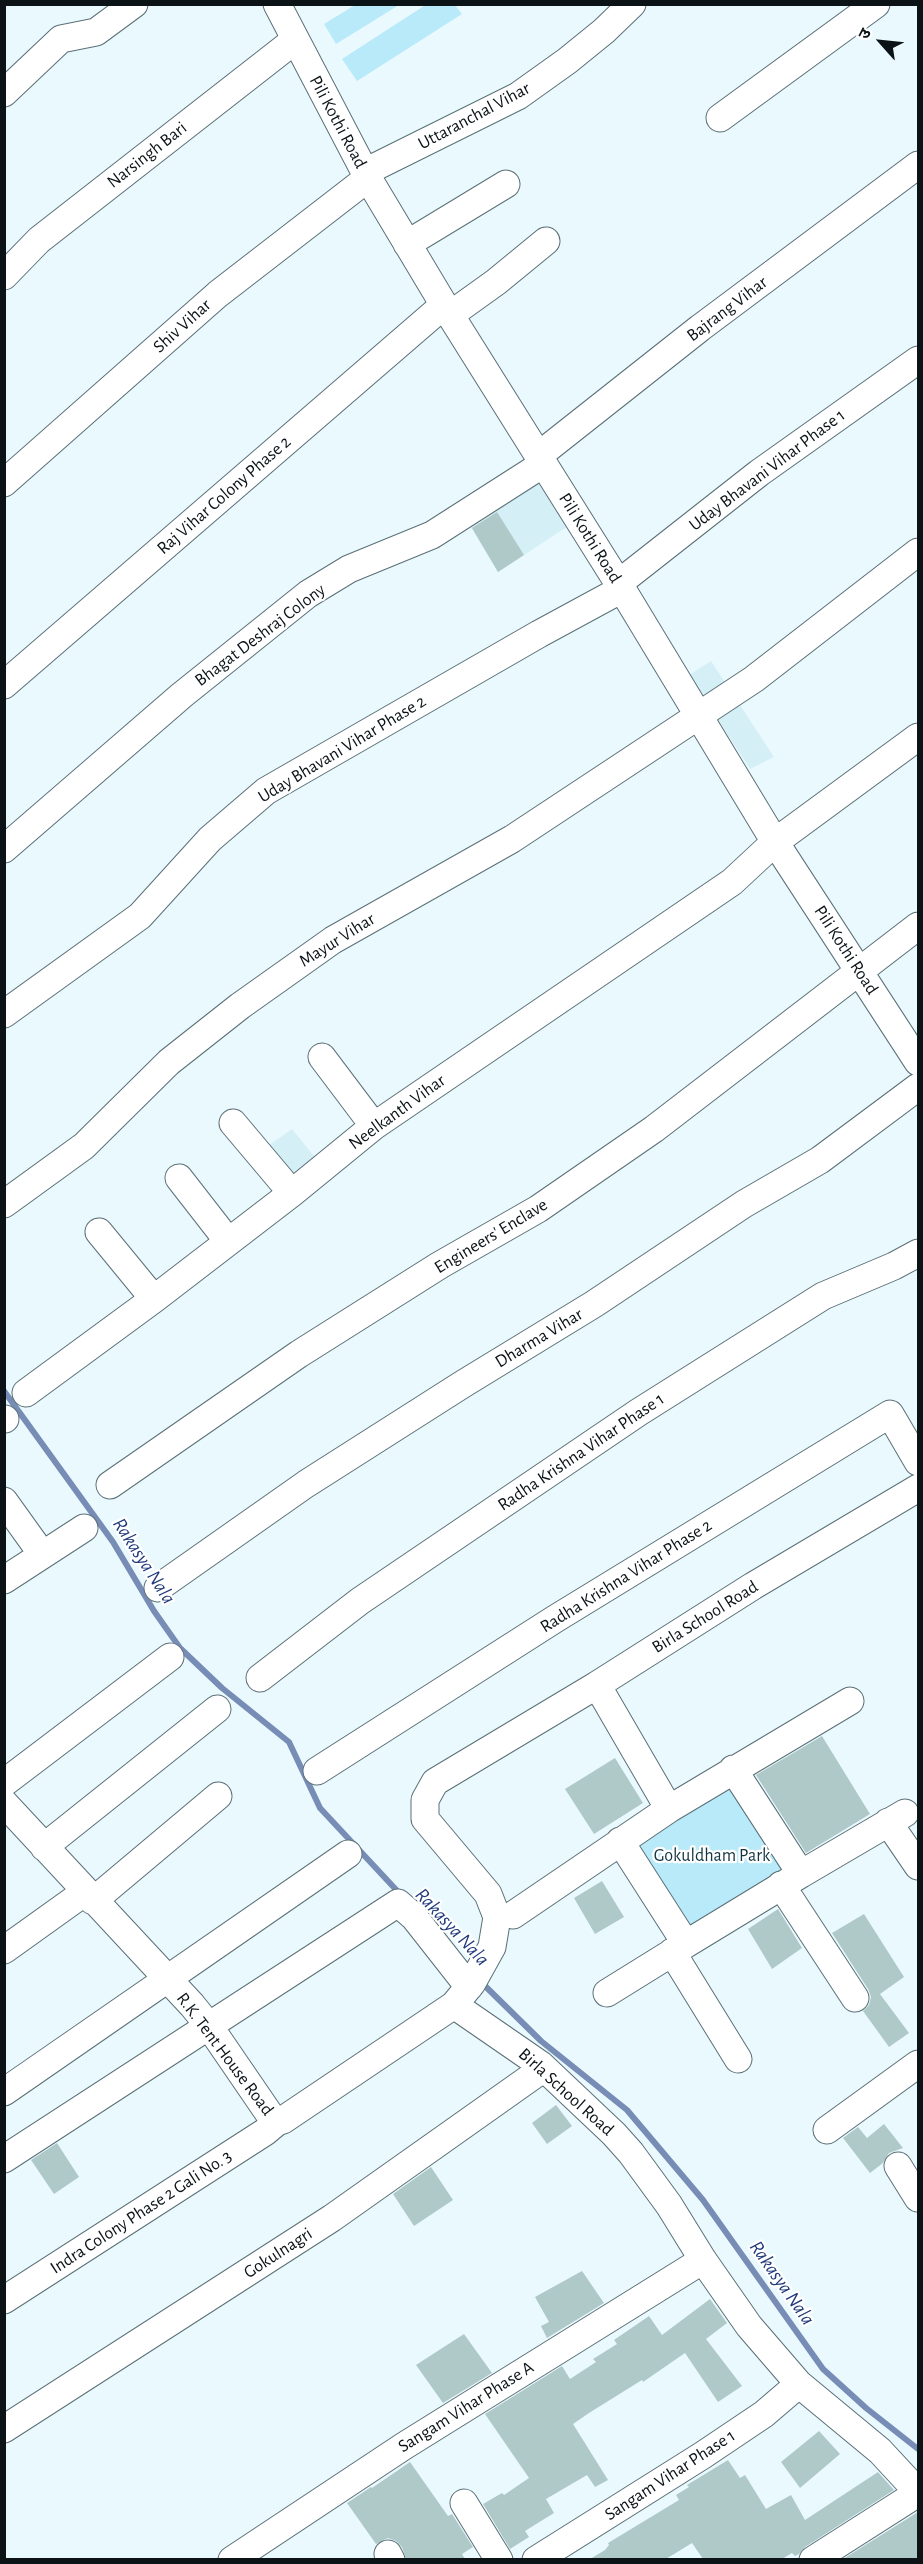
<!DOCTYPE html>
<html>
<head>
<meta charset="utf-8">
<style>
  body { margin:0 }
  #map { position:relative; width:923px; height:2564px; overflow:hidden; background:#eaf9fe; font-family:"Alegreya Sans","Noto Sans Devanagari",sans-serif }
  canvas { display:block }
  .frame { position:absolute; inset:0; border:6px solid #0b1316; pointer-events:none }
  .north { position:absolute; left:851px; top:12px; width:60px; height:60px; -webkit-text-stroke:4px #fff; paint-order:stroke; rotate:297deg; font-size:16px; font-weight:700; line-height:24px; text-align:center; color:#0b1316 }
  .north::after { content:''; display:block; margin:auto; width:21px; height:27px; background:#0b1316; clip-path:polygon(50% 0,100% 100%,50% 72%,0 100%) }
</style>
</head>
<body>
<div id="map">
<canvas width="923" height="2564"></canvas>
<div class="frame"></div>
<div class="north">उ</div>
</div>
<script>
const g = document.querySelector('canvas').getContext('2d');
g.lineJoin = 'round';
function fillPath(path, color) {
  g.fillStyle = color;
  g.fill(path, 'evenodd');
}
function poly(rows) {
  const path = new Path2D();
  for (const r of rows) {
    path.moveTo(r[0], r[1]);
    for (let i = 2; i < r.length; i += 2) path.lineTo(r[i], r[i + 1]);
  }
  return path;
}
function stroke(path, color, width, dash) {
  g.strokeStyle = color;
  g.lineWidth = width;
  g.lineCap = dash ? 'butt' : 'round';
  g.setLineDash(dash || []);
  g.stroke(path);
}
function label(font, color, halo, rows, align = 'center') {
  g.font = font + ' "Alegreya Sans",sans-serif';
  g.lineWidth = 4.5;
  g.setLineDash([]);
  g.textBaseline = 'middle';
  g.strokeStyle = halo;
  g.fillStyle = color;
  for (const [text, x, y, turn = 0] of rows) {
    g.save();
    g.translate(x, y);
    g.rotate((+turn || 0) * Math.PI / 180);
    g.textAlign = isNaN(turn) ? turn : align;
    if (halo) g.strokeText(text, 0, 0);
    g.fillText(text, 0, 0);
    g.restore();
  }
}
fillPath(poly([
  [537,470,570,525,498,572,466,519],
  [711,661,774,757,750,769,689,675],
  [292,1129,318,1161,289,1183,262,1150]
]), '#d5eff7');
fillPath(poly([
  [427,4,455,5,462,14,357,81,342,59],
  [355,5,399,5,336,44,324,24],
  [728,1786,782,1870,690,1930,637,1845]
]), '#b8eafa');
stroke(poly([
  [4,1391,113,1542,154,1611,180,1648,222,1688,289,1742,320,1808,401,1895],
  [481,1982,541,2041,627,2110,703,2200,823,2369,866,2408,918,2449]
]), '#788db6', 6);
fillPath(poly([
  [497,512,524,555,498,572,472,528],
  [822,1736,870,1814,806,1853,756,1775],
  [615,1758,643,1803,594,1834,565,1789],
  [602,1881,624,1917,595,1934,574,1898],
  [778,1909,802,1948,772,1969,748,1929],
  [864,1914,904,1977,880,1994,909,2033,889,2047,863,2011,869,2005,871,1997,868,1989,832,1933],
  [556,2105,572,2126,547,2144,532,2123],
  [884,2124,903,2148,889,2153,883,2163,870,2173,843,2138,858,2127,867,2138],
  [57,2143,79,2177,54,2194,31,2160],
  [431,2167,453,2200,414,2226,393,2194],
  [582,2271,604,2303,547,2338,541,2326,549,2322,535,2297],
  [710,2299,727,2323,706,2339,742,2386,718,2402,685,2353,643,2382,642,2380,589,2413,573,2424,608,2480,595,2487,587,2475,546,2499,554,2513,525,2531,529,2537,510,2549,483,2504,502,2493,504,2495,529,2478,485,2414,562,2366,570,2379,596,2362,593,2359,617,2344,614,2340,649,2316,662,2335],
  [464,2334,492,2373,443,2403,416,2365],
  [819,2431,840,2454,800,2488,781,2462],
  [728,2460,740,2478,745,2475,766,2509,791,2495,805,2520,878,2472,894,2490,805,2547,799,2554,795,2556,792,2553,782,2559,703,2559,692,2543,666,2559,590,2559,605,2550,609,2545,608,2543,679,2500,676,2495,689,2487,687,2485],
  [410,2462,448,2516,452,2514,473,2547,462,2554,465,2559,406,2559,402,2547,396,2541,388,2538,376,2544,347,2503,371,2487,372,2488],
  [918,2512,918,2559,843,2559]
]), '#afc9c9');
const minor = poly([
  [277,4,368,178,444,305,622,589,775,842,918,1062],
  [4,93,61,39,96,32,134,4],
  [720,118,876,4],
  [365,172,518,96,567,61,604,31,632,4],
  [407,244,506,184],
  [4,276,39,240,295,40],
  [450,315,496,282,546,241],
  [538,456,700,328,918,165],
  [4,483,218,294,368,178],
  [619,583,759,473,918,360],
  [4,685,444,305],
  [4,849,182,695,308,594,349,569,432,535,543,464],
  [4,1014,140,916,210,839,266,791,539,634,622,589],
  [322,1057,374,1126],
  [233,1123,292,1193],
  [179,1178,228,1241],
  [4,1204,84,1146,169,1062,240,1006,333,940,512,839,754,679,918,552],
  [99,1232,154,1299],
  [26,1393,154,1299,292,1193,374,1126,732,882,775,842,918,737],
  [4,1419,5,1419],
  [110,1485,299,1354,440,1265,538,1209,654,1129,918,926],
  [918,1488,753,1586,597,1685,435,1782,425,1800,425,1819,488,1894,497,1917,492,1947,472,1983,454,2005,541,2065,614,2134,631,2153,669,2205,703,2260,749,2326,799,2384,880,2451,918,2492],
  [4,1501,42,1554],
  [4,1580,84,1528],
  [158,1588,306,1484,463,1384,594,1304,744,1204,820,1160,918,1087],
  [260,1678,360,1601,639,1412,823,1296,894,1266,918,1253],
  [597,1685,669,1809,850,1701],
  [317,1771,555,1619,890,1414,918,1462],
  [4,1783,170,1657],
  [4,1803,192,2005,209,2026,272,2118,277,2122,283,2120,454,2005],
  [888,1822,918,1866],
  [620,1841,686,1944,801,1874,733,1769],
  [44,1847,217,1709],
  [801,1874,905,1813],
  [781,1885,855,1998],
  [93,1901,218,1796],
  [513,1915,669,1809],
  [4,1950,85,1892],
  [672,1952,738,2059],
  [607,1993,686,1944],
  [4,2092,348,1854],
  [827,2130,918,2064],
  [4,2159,398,1903,414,1917,469,1987],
  [898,2166,918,2198],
  [4,2300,265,2132,277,2122],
  [4,2429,332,2218,544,2068],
  [464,2503,499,2560],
  [388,2554,391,2560],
  [232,2560,404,2446,703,2260],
  [536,2560,703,2455,764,2414,799,2384],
  [813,2560,918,2493]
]);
stroke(minor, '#5a7077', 29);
stroke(minor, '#fff', 27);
label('18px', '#0b1316', '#fff', [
  ["Uttaranchal Vihar",474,116,-28],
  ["Pili Kothi Road",338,122,62],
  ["Narsingh Bari",147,155,-38],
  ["Bajrang Vihar",727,309,-37],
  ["Shiv Vihar",182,326,-42],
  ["Uday Bhavani Vihar Phase 1",767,470,-37],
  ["Raj Vihar Colony Phase 2",224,495,-41],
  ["Pili Kothi Road",590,538,58],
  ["Bhagat Deshraj Colony",260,635,-37],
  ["Uday Bhavani Vihar Phase 2",342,749,-31],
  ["Mayur Vihar",337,940,-32],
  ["Pili Kothi Road",846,950,57],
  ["Neelkanth Vihar",397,1112,-36],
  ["Engineers' Enclave",491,1236,-31],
  ["Dharma Vihar",539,1338,-31],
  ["Radha Krishna Vihar Phase 1",581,1452,-34],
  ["Radha Krishna Vihar Phase 2",626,1576,-32],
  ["Birla School Road",705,1617,-32],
  ["R.K. Tent House Road",225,2054,53],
  ["Birla School Road",566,2092,42],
  ["Indra Colony Phase 2 Gali No. 3",141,2212,-33],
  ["Gokulnagri",278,2253,-33],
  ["Sangam Vihar Phase A",466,2407,-32],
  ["Sangam Vihar Phase 1",670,2475,-33]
]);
label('18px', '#123742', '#fff', [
  ["Gokuldham Park",712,1856]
]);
label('italic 20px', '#213a7b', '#fff', [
  ["Rakasya Nala",144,1561,57],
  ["Rakasya Nala",452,1927,47],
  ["Rakasya Nala",782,2283,55]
]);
</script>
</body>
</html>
